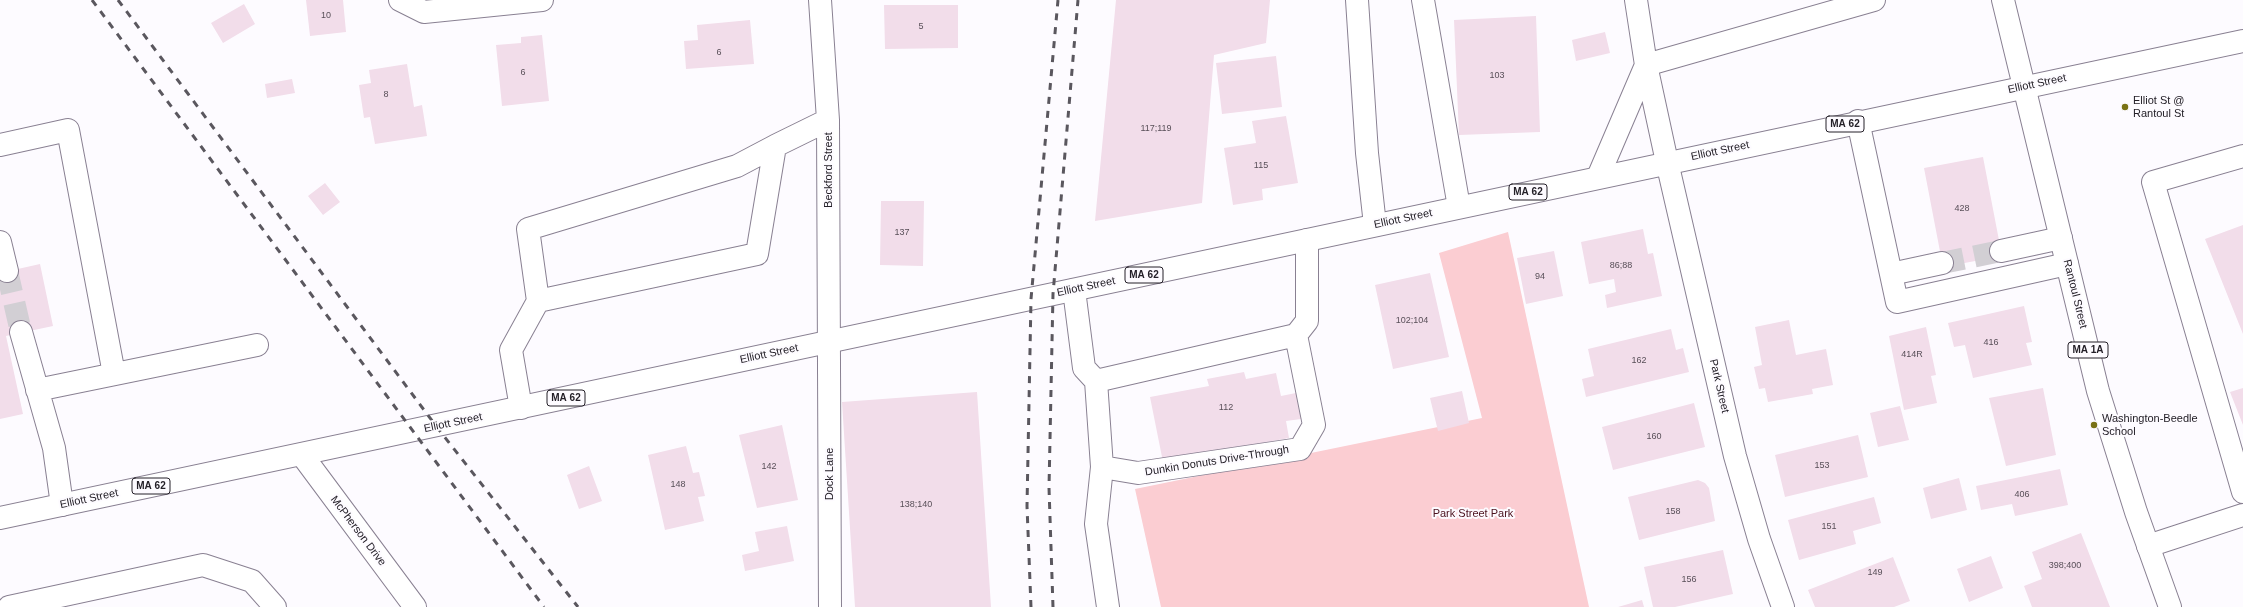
<!DOCTYPE html>
<html>
<head>
<meta charset="utf-8">
<style>
  body { margin:0 }
  canvas { display:block; background:#fdfbff }
</style>
</head>
<body>
<canvas width="2243" height="607"></canvas>
<script>
const g = document.querySelector('canvas').getContext('2d');
g.lineJoin = 'round';
function fillPath(path, color) {
  g.fillStyle = color;
  g.fill(path, 'evenodd');
}
function poly(rows) {
  const path = new Path2D();
  for (const r of rows) {
    path.moveTo(r[0], r[1]);
    for (let i = 2; i < r.length; i += 2) path.lineTo(r[i], r[i + 1]);
  }
  return path;
}
function stroke(path, color, width, dash) {
  g.strokeStyle = color;
  g.lineWidth = width;
  g.lineCap = dash ? 'butt' : 'round';
  g.setLineDash(dash || []);
  g.stroke(path);
}
function label(font, color, halo, rows, align = 'center') {
  g.font = font + ' Helvetica,sans-serif';
  g.lineWidth = 4;
  g.setLineDash([]);
  g.textBaseline = 'middle';
  g.strokeStyle = halo;
  g.fillStyle = color;
  for (const [text, x, y, turn = 0] of rows) {
    g.save();
    g.translate(x, y);
    g.rotate((+turn || 0) * Math.PI / 180);
    g.textAlign = isNaN(turn) ? turn : align;
    if (halo) g.strokeText(text, 0, 0);
    g.fillText(text, 0, 0);
    g.restore();
  }
}
fillPath(poly([
  [1508,232,1589,607,1161,607,1135,489,1482,418,1439,253]
]), '#fbcdd2');
fillPath(poly([
  [306,0,343,0,346,32,310,36],
  [1116,0,1270,0,1266,43,1214,55,1202,203,1095,221],
  [244,4,255,24,223,43,211,23],
  [884,5,958,5,958,48,885,49],
  [1536,16,1540,132,1459,135,1454,20],
  [750,20,754,64,686,69,684,41,698,40,697,25],
  [1605,32,1610,53,1576,61,1572,40],
  [542,35,549,101,502,106,496,45,521,43,521,37],
  [1276,56,1282,107,1222,114,1216,63],
  [407,64,414,107,422,105,427,136,375,144,370,117,364,118,359,85,371,83,369,70],
  [292,79,295,93,267,98,265,84],
  [1286,116,1298,183,1262,189,1263,200,1233,205,1224,148,1256,143,1252,121],
  [1983,157,2002,256,1943,267,1924,168],
  [325,183,340,202,323,215,308,196],
  [881,201,924,201,923,266,880,265],
  [2243,225,2243,334,2205,239],
  [1643,229,1648,254,1653,253,1662,296,1607,308,1605,295,1616,292,1614,279,1589,284,1581,242],
  [1554,251,1563,296,1526,304,1517,258],
  [40,264,53,326,6,336,23,414,0,419,0,273],
  [1430,273,1449,357,1393,369,1375,285],
  [2024,306,2032,342,2026,343,2032,365,1973,378,1965,345,1954,347,1948,323],
  [1789,320,1796,355,1826,349,1833,385,1812,389,1813,394,1768,402,1765,388,1759,389,1754,367,1762,365,1755,327],
  [1926,327,1936,375,1931,376,1937,403,1904,410,1889,336],
  [1671,329,1676,350,1683,348,1689,372,1586,397,1582,379,1594,376,1588,349],
  [1244,372,1246,379,1276,373,1281,396,1296,393,1301,419,1286,421,1289,438,1163,462,1150,397,1209,386,1207,379],
  [2043,388,2056,455,2006,466,1989,398],
  [2243,388,2243,425,2230,392],
  [1462,391,1469,423,1438,431,1430,398],
  [977,392,991,607,855,607,842,402],
  [1694,403,1705,447,1613,470,1602,427],
  [1900,406,1909,440,1878,447,1870,413],
  [782,425,798,500,757,508,739,435],
  [1858,435,1868,477,1785,497,1775,455],
  [686,446,693,473,699,472,705,496,698,497,704,521,665,530,648,455],
  [589,466,602,501,579,509,567,475],
  [2060,469,2068,505,2015,516,2012,504,1981,510,1976,486],
  [1959,478,1967,510,1931,519,1923,488],
  [1698,480,1705,483,1709,488,1715,521,1639,540,1628,497],
  [1874,497,1881,523,1853,531,1856,544,1799,560,1788,520],
  [787,526,794,561,745,571,742,555,759,551,755,532],
  [2081,533,2110,607,2032,607,2024,586,2042,579,2032,552],
  [1723,550,1733,594,1675,607,1653,607,1644,567],
  [1991,556,2003,588,1969,602,1957,569],
  [1893,557,1910,601,1894,607,1815,607,1808,590],
  [1642,600,1644,607,1618,607]
]), '#f2ddea');
stroke(poly([
  [1942,263,2001,251],
  [7,271,21,332]
]), '#d2cfd4', 22, [22, 11]);
const minor = poly([
  [400,0,424,12,542,0],
  [820,0,828,120,830,607],
  [1357,0,1367,153,1375,225],
  [1423,0,1459,207],
  [1636,0,1646,65,1667,162,1735,456,1759,539,1783,607],
  [1646,65,1874,0],
  [1858,121,1897,302,2067,264],
  [0,145,68,130,114,374],
  [775,146,757,254,538,301,528,229,737,166,775,146,828,120],
  [2243,156,2153,182,2243,492],
  [1598,177,1646,65],
  [0,242,7,271],
  [2001,251,2061,238],
  [1891,274,1942,263],
  [1074,290,1084,368,1096,381],
  [21,332,54,448,62,505],
  [1096,381,1296,335,1307,321,1307,240],
  [1096,381,1102,467,1096,524,1108,607],
  [37,390,257,345],
  [521,408,511,350,538,301],
  [302,455,415,607],
  [1102,467,1138,473,1300,449,1314,425,1296,335],
  [2148,546,2243,515],
  [9,607,203,565,252,581,275,607]
]);
const major = poly([
  [0,518,2243,41]
]);
const highway = poly([
  [2003,0,2098,391,2136,512,2170,607]
]);
stroke(minor, '#898092', 24);
stroke(major, '#898092', 24);
stroke(highway, '#898092', 24);
stroke(minor, '#fff', 22);
stroke(major, '#fff', 22);
stroke(highway, '#fff', 22);
stroke(poly([
  [92,0,544,607],
  [118,0,436,426,578,607],
  [1031,607,1027,506,1031,299,1058,0],
  [1053,607,1049,488,1053,294,1078,0]
]), '#5a575e', 3, [7, 7]);
for (const [x, y, r, color] of [
  [2125,107,4,"#797215"],
  [2094,425,4,"#797215"]
]) {
  const dot = new Path2D();
  dot.arc(x, y, r, 0, 2 * Math.PI);
  g.fillStyle = color;
  g.fill(dot);
  stroke(dot, '#fdfbff', 1.5);
}
label('9px', '#584f58', null, [
  ["10",326,16],
  ["5",921,27],
  ["6",719,53],
  ["6",523,73],
  ["103",1497,76],
  ["8",386,95],
  ["117;119",1156,129],
  ["115",1261,166],
  ["428",1962,209],
  ["137",902,233],
  ["86;88",1621,266],
  ["94",1540,277],
  ["102;104",1412,321],
  ["416",1991,343],
  ["414R",1912,355],
  ["162",1639,361],
  ["112",1226,408],
  ["160",1654,437],
  ["153",1822,466],
  ["142",769,467],
  ["148",678,485],
  ["406",2022,495],
  ["138;140",916,505],
  ["158",1673,512],
  ["151",1829,527],
  ["398;400",2065,566],
  ["149",1875,573],
  ["156",1689,580]
]);
for (const [x, y, w] of [
  [1845,124,38],
  [1528,192,38],
  [1144,275,38],
  [2088,350,40],
  [566,398,38],
  [151,486,38]
]) {
  const box = new Path2D();
  box.roundRect(x - w / 2, y - 8, w, 16, 3);
  g.fillStyle = '#fdfbff';
  g.fill(box);
  stroke(box, '#242028', 1);
}
label('bold 10px', '#242028', null, [
  ["MA 62",1845,124],
  ["MA 62",1528,192],
  ["MA 62",1144,275],
  ["MA 1A",2088,350],
  ["MA 62",566,398],
  ["MA 62",151,486]
]);
label('11px', '#242028', '#fdfbff', [
  ["Elliott Street",2037,84,-12],
  ["Elliott Street",1720,151,-12],
  ["Beckford Street",829,170,-90],
  ["Elliott Street",1403,219,-12],
  ["Elliott Street",1086,287,-12],
  ["Rantoul Street",2075,294,76],
  ["Elliott Street",769,354,-12],
  ["Park Street",1719,386,77],
  ["Elliott Street",453,423,-12],
  ["Dunkin Donuts Drive-Through",1217,461,-9],
  ["Dock Lane",830,474,-90],
  ["Elliott Street",89,499,-12],
  ["McPherson Drive",358,531,53]
]);
label('11px', '#242028', '#fdfbff', [
  ["Elliot St @",2133,101],
  ["Rantoul St",2133,114],
  ["Washington-Beedle",2102,419],
  ["School",2102,432]
], 'left');
label('11px', '#4b121f', '#fdfbff', [
  ["Park Street Park",1473,514]
]);
</script>
</body>
</html>
